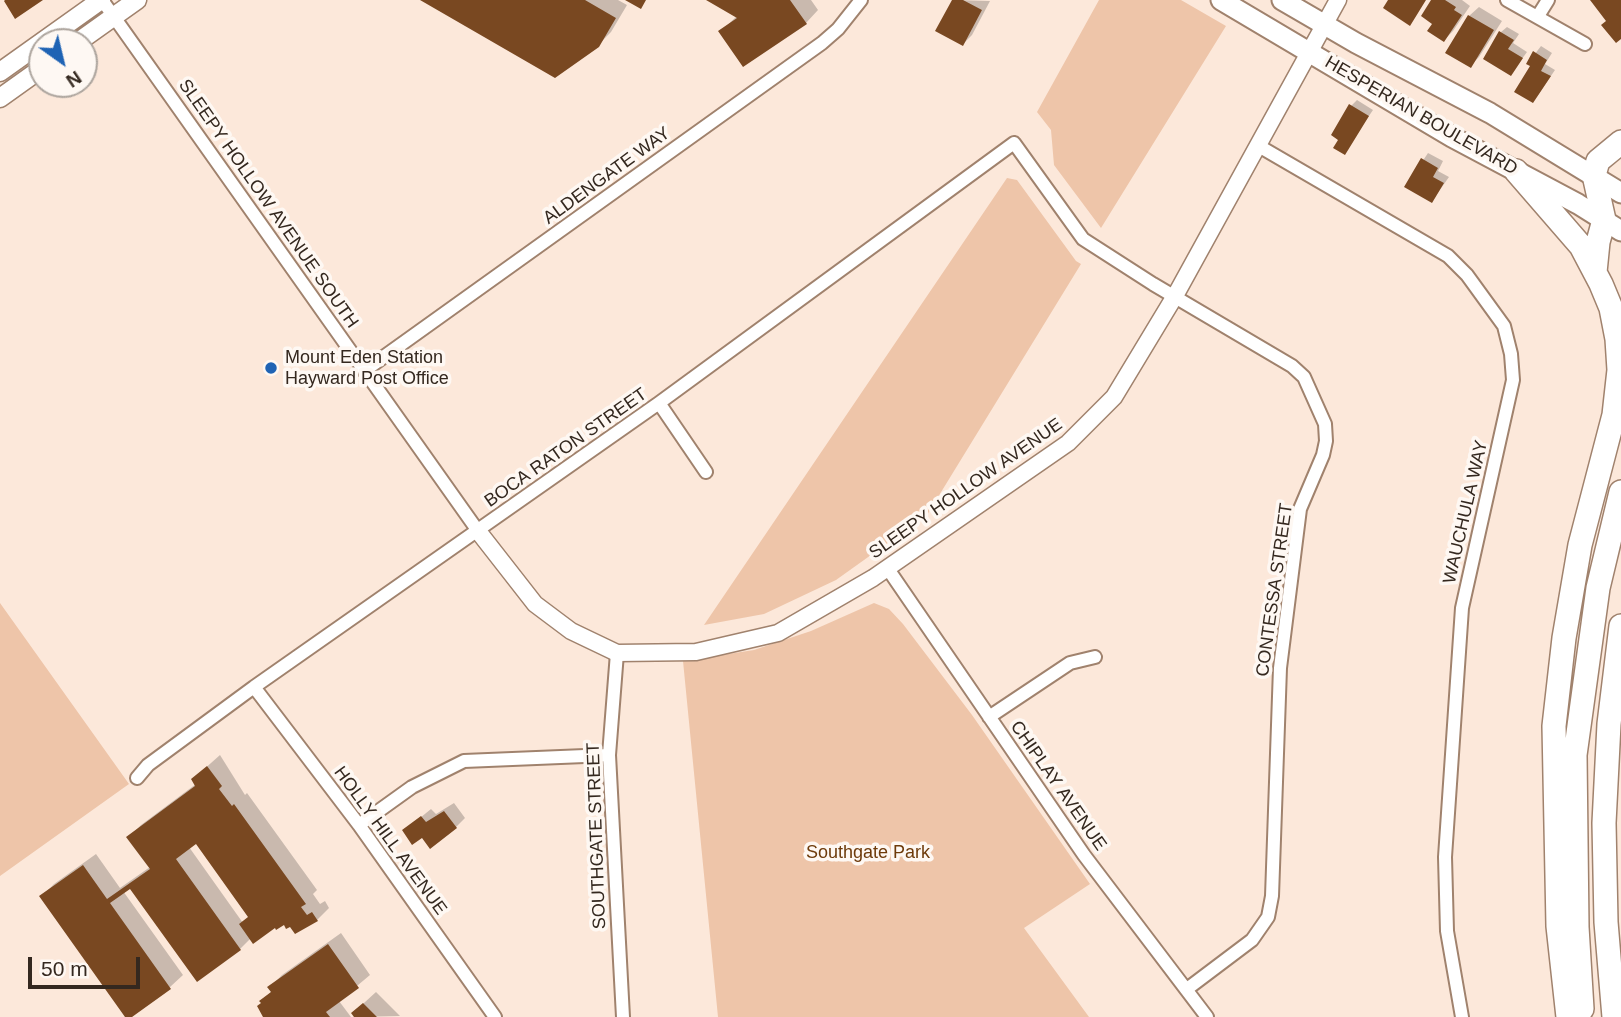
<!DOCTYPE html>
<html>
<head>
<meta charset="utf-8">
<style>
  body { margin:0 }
  #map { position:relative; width:1621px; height:1017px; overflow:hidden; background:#fce8da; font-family:Helvetica,sans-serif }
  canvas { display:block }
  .north { position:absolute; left:28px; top:28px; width:70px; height:70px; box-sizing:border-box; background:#fef8f3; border:2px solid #ada59e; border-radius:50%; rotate:146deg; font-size:19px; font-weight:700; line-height:28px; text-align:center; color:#34281f }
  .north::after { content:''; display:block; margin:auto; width:24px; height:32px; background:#1f63b4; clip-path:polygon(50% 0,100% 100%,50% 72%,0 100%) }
  .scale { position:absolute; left:28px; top:957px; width:112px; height:32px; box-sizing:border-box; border:4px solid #34281f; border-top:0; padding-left:9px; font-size:21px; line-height:24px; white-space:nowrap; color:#34281f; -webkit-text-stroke:5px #fef8f3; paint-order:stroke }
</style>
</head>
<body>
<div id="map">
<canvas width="1621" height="1017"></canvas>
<div class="north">N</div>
<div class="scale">50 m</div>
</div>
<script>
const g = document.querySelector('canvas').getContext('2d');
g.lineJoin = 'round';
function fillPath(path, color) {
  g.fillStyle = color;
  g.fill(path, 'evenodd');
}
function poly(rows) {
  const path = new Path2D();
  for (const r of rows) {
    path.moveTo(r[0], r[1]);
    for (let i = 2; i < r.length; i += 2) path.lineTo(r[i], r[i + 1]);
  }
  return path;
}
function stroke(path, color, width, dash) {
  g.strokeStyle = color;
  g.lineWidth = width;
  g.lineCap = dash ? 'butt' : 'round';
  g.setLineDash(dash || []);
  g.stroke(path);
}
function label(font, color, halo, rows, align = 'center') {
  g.font = font + ' Helvetica,sans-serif';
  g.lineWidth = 7;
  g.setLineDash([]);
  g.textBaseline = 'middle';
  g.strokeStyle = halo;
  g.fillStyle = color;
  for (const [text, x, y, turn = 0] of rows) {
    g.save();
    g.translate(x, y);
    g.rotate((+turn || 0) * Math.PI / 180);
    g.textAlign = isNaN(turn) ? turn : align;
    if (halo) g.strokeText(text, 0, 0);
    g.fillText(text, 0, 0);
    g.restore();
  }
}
fillPath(poly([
  [1099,0,1181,0,1226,26,1101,228,1054,165,1051,130,1037,112],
  [1007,178,1017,180,1076,261,1081,264,927,515,836,580,764,614,704,625],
  [0,603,129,784,0,876],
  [874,603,889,609,903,624,972,715,1090,884,1024,928,1089,1017,718,1017,683,661,754,650,811,631]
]), '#eec5a9');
fillPath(poly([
  [423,0,618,0,627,5,611,32,598,45],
  [709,0,811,0,818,10,806,23,720,32,737,16],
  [954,0,990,1,972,35,963,44],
  [1434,0,1462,0,1470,6,1453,31,1444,40,1435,23],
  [1479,7,1502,21,1479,57,1470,66,1469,16],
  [1507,27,1519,34,1513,43,1527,52,1511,74,1501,32],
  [1541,46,1552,53,1545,64,1555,70,1538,95,1532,65,1528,63],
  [1357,100,1373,110,1344,153,1351,106],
  [1428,153,1443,161,1438,171,1449,177,1432,201,1406,186],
  [220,755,245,795,247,793,317,890,313,894,320,904,325,901,329,908,317,920,290,925,284,923,275,926,251,938,240,949,131,886,123,891,183,975,170,987,127,1017,41,897,54,884,96,854,120,888,150,867,129,837,141,825,196,784,193,779],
  [196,841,250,916,243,923,189,847],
  [454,803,465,818,456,827,422,835,404,831,431,809,436,814],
  [341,933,370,975,339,1001,351,1017,265,1017,262,1001,272,991,270,987,282,975],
  [376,992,400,1016,354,1017,353,1013]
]), '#0003');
fillPath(poly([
  [5,0,43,0,15,19,4,1],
  [420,0,585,0,616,18,599,47,555,78],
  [625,0,646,0,641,9],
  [706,0,790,0,807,24,743,67,718,31,737,18],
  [952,0,963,0,982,10,963,46,935,31],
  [1388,0,1426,0,1410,26,1383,8],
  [1431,0,1445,0,1456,7,1454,10,1462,15,1444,42,1427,31,1432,24,1421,16],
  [1590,0,1621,0,1621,39,1616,43,1601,25,1606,21],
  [1468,15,1494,30,1471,68,1445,53],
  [1499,31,1514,40,1508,49,1523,58,1511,76,1483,59],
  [1533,51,1547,60,1541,71,1551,76,1533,103,1514,92,1530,66,1526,64],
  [1349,104,1369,116,1345,155,1333,148,1338,140,1331,135],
  [1421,158,1438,168,1433,177,1444,183,1432,203,1404,187],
  [207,766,222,786,219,789,232,806,234,804,306,904,301,907,307,915,312,912,318,921,295,934,290,927,286,929,284,925,276,930,275,928,253,944,239,924,248,917,196,844,176,859,241,950,197,982,130,889,110,903,171,989,132,1017,125,1017,39,896,83,865,107,899,150,869,126,837,195,786,191,779],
  [444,811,457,828,430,849,422,838,412,845,402,830,421,816,426,822],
  [328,944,359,988,326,1012,330,1017,263,1017,257,1006,261,1003,259,1001,271,992,267,987],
  [363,1003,377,1017,354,1017,351,1013]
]), '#794821');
const minor = poly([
  [102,0,478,531],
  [1507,0,1585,44],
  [1538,16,1548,0],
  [1257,145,1448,256,1467,275,1504,326,1511,354,1513,380,1462,608,1445,857,1447,931,1462,1017],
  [364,371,822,43,838,29,861,0],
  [659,403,706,472],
  [888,569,1084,855,1207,1017],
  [617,653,609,755,623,1017],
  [254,687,359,825,495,1017],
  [989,717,1070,663,1095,657],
  [137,778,148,765,254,687,659,403,1014,143,1083,239,1153,284,1292,366,1304,377,1325,424,1326,441,1323,455,1300,509,1280,668,1272,896,1268,917,1252,940,1187,989],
  [359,825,412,787,464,761,609,755]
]);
const tertiary = poly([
  [478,531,535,604,571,631,617,653,696,652,778,633,873,578,1068,443,1114,397,1175,296,1338,0]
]);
const secondary = poly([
  [78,42,137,0],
  [0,72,101,0],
  [0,98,42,68]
]);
const primary = poly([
  [1221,0,1452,137,1578,204,1621,231],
  [1282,0,1356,43,1490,113,1621,193]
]);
const motorway = poly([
  [1516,171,1581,246,1601,284,1611,308,1617,339,1619,370,1614,415,1580,545,1564,638,1554,726,1558,926,1568,1017],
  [1595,272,1598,242,1604,220,1594,175,1598,161,1621,142],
  [1582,1009,1577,927,1575,755,1598,588,1621,492],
  [1614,1017,1606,922,1604,823,1609,724,1621,626]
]);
stroke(minor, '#a0826d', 16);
stroke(tertiary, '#a0826d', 19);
stroke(secondary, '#a0826d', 21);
stroke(primary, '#a0826d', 23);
stroke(motorway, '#a0826d', 26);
stroke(minor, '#fff', 12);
stroke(tertiary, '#fff', 16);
stroke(secondary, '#fff', 18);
stroke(primary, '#fff', 19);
stroke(motorway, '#fff', 23);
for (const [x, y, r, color] of [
  [271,368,7,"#1f63b4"]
]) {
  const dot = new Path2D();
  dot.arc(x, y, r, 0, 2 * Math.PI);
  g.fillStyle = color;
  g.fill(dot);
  stroke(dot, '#fef8f3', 2.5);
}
label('18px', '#34281f', '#fef8f3', [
  ["HESPERIAN BOULEVARD",1421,116,30],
  ["ALDENGATE WAY",607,176,-36],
  ["SLEEPY HOLLOW AVENUE SOUTH",268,204,55],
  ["BOCA RATON STREET",566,448,-35],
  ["SLEEPY HOLLOW AVENUE",966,489,-35],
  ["WAUCHULA WAY",1466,512,-77],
  ["CONTESSA STREET",1275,590,-82],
  ["CHIPLAY AVENUE",1058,786,55],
  ["SOUTHGATE STREET",597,836,-92],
  ["HOLLY HILL AVENUE",390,841,54]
]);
label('18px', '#34281f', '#fef8f3', [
  ["Mount Eden Station",285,358],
  ["Hayward Post Office",285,379]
], 'left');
label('18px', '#6e3b0b', '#fef8f3', [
  ["Southgate Park",868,853]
]);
</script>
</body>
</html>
